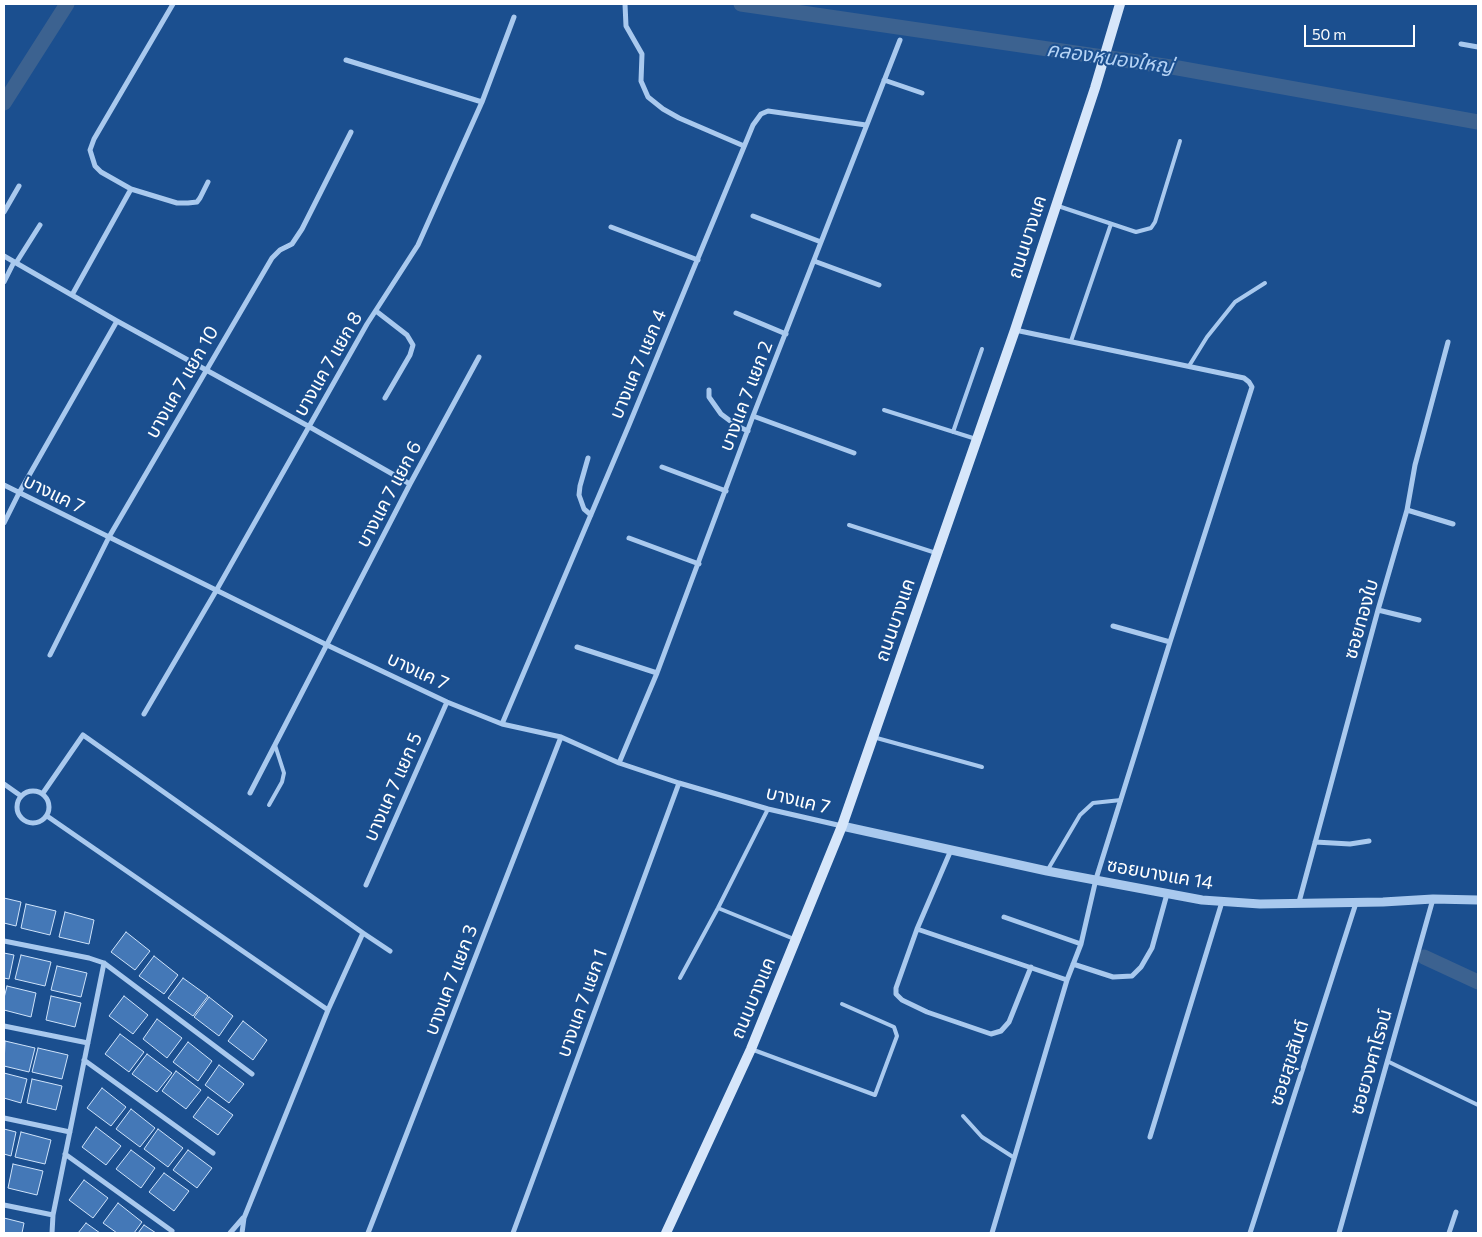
<!DOCTYPE html>
<html>
<head>
<meta charset="utf-8">
<style>
  body { margin:0 }
  #map { position:relative; width:1482px; height:1237px; overflow:hidden; background:#1b4f8f; font-family:Commissioner,sans-serif }
  canvas { display:block }
  .frame { position:absolute; inset:0; border:5px solid #fff; pointer-events:none }
  .scale { position:absolute; left:1304px; top:25px; width:111px; height:22px; box-sizing:border-box; border:2px solid #fff; border-top:0; padding-left:6px; font-size:15px; line-height:18px; white-space:nowrap; color:#fff; -webkit-text-stroke:4px #1b4f8f; paint-order:stroke }
</style>
</head>
<body>
<div id="map">
<canvas width="1482" height="1237"></canvas>
<div class="frame"></div>
<div class="scale">50 m</div>
</div>
<script>
const g = document.querySelector('canvas').getContext('2d');
g.lineJoin = 'round';
function poly(rows) {
  const path = new Path2D();
  for (const r of rows) {
    if (r.length === 3) {
      path.moveTo(r[0] + r[2], r[1]);
      path.arc(r[0], r[1], r[2], 0, 2 * Math.PI);
      continue;
    }
    path.moveTo(r[0], r[1]);
    for (let i = 2; i < r.length; i += 2) path.lineTo(r[i], r[i + 1]);
  }
  return path;
}
function stroke(path, color, width, dash) {
  g.strokeStyle = color;
  g.lineWidth = width;
  g.lineCap = dash ? 'butt' : 'round';
  g.setLineDash(dash || []);
  g.stroke(path);
}
function fillPath(path, color) {
  g.fillStyle = color;
  g.fill(path, 'evenodd');
}
function label(font, color, halo, rows, align = 'center') {
  g.font = font + ' Commissioner,"Noto Sans Thai",sans-serif';
  g.lineWidth = 4;
  g.setLineDash([]);
  g.textBaseline = 'middle';
  g.strokeStyle = halo;
  g.fillStyle = color;
  for (const [text, x, y, turn = 0] of rows) {
    g.save();
    g.translate(x, y);
    g.rotate((+turn || 0) * Math.PI / 180);
    g.textAlign = isNaN(turn) ? turn : align;
    if (halo) g.strokeText(text, 0, 0);
    g.fillText(text, 0, 0);
    g.restore();
  }
}
stroke(poly([
  [741,4,1178,68,1478,122],
  [4,103,67,4],
  [1424,957,1478,982]
]), '#3c6290', 15);
const building = poly([
  [4,898,21,902,16,926,4,923,4,898],
  [26,904,56,911,50,935,21,928,26,904],
  [65,912,94,920,89,944,59,937,65,912],
  [126,932,150,951,135,970,111,952,126,932],
  [4,953,14,955,9,979,4,978,4,953],
  [21,955,51,962,45,986,15,979,21,955],
  [154,956,178,975,164,994,139,976,154,956],
  [57,966,87,973,81,997,51,990,57,966],
  [183,978,208,996,193,1016,168,998,183,978],
  [7,986,36,993,31,1017,4,1010,4,998,7,986],
  [51,996,81,1003,75,1027,46,1020,51,996],
  [124,996,148,1015,133,1034,109,1016,124,996],
  [209,997,233,1016,219,1036,194,1017,209,997],
  [157,1019,182,1038,167,1058,143,1039,157,1019],
  [243,1021,267,1040,253,1060,228,1041,243,1021],
  [120,1034,144,1052,129,1072,105,1054,120,1034],
  [5,1041,35,1048,29,1072,4,1066,5,1041],
  [188,1042,212,1061,198,1081,173,1062,188,1042],
  [38,1048,68,1055,62,1079,32,1072,38,1048],
  [147,1054,172,1073,157,1092,132,1074,147,1054],
  [219,1065,244,1084,229,1103,205,1085,219,1065],
  [176,1071,201,1090,186,1109,162,1091,176,1071],
  [4,1073,27,1079,21,1103,4,1098,4,1073],
  [32,1079,62,1086,56,1110,27,1103,32,1079],
  [102,1088,126,1107,111,1126,87,1108,102,1088],
  [208,1097,233,1115,218,1135,193,1117,208,1097],
  [131,1109,155,1128,140,1147,116,1129,131,1109],
  [96,1127,121,1146,106,1165,82,1147,96,1127],
  [4,1129,16,1132,11,1156,4,1154,4,1129],
  [158,1129,183,1148,168,1167,144,1149,158,1129],
  [21,1132,51,1140,45,1164,15,1157,21,1132],
  [131,1150,155,1168,141,1188,116,1169,131,1150],
  [188,1150,212,1168,197,1188,173,1170,188,1150],
  [13,1164,43,1171,37,1195,8,1188,13,1164],
  [164,1173,189,1191,174,1211,149,1192,164,1173],
  [84,1180,108,1198,93,1218,69,1200,84,1180],
  [118,1203,142,1222,134,1233,117,1233,103,1223,118,1203],
  [4,1218,24,1223,22,1233,4,1233,4,1218],
  [86,1223,100,1233,78,1233,86,1223],
  [144,1225,156,1233,138,1233,144,1225]
]);
fillPath(building, '#4478b7');
stroke(building, '#cfe3fa', 1);
stroke(poly([
  [1058,206,1136,232,1151,228,1155,222,1180,141],
  [1071,341,1111,224],
  [1189,366,1207,337,1235,302,1265,283],
  [884,410,976,439],
  [953,432,982,349],
  [849,525,936,553],
  [873,737,982,767],
  [269,805,282,782,284,773,275,745],
  [1047,871,1080,815,1093,803,1121,800],
  [718,908,794,939],
  [680,978,718,908,768,809],
  [751,1049,875,1095,897,1036,894,1027,842,1004],
  [1387,1061,1478,1105],
  [963,1116,982,1137,1013,1157]
]), '#a9c9ee', 4);
stroke(poly([
  [625,4,626,26,642,54,641,81,648,97,663,109,679,118,744,146],
  [1461,44,1478,47],
  [346,60,482,102],
  [884,80,922,93],
  [131,189,177,203,188,203,197,202,200,198,208,182],
  [4,212,19,186],
  [753,216,821,242],
  [611,227,698,260],
  [4,256,117,321,308,426,410,484],
  [814,261,879,285],
  [16,263,40,225],
  [4,282,14,262],
  [72,295,131,189,101,172,95,166,90,150,94,139,173,4],
  [376,311,407,335,413,345,410,355,385,398],
  [736,313,786,334],
  [709,390,709,397,721,414,737,426,748,431],
  [753,416,854,453],
  [588,458,580,486,579,495,584,509,591,515],
  [662,467,726,491],
  [4,485,327,645,447,702,502,724,561,737,619,763,679,783,768,809,842,826],
  [1407,510,1453,524],
  [4,523,19,493,117,321],
  [629,538,699,564],
  [1378,610,1419,620],
  [1113,626,1170,642],
  [577,647,657,673],
  [50,655,109,537,272,258,280,250,292,244,302,229,351,132],
  [144,714,216,591,367,324,418,245,482,102,514,17],
  [502,724,629,425,753,125,761,114,768,111,866,125],
  [619,763,657,673,753,416,900,40],
  [4,784,21,796],
  [33,807,16],
  [43,793,83,735,363,933,328,1010,244,1218,242,1233],
  [250,793,410,484,479,357],
  [47,816,328,1010],
  [1315,842,1350,844,1369,841],
  [951,850,917,929,896,988,896,994,902,1000,927,1012,991,1034,1001,1031,1009,1022,1031,967],
  [366,885,447,702],
  [1299,902,1378,610,1407,510,1415,465,1448,342],
  [1004,917,1081,944],
  [917,929,1067,980],
  [363,933,390,951],
  [4,941,89,958,104,963,252,1074],
  [1073,964,1113,977,1132,976,1141,967,1152,948,1167,894],
  [4,1026,88,1043],
  [84,1060,213,1153],
  [4,1118,70,1132],
  [1150,1137,1222,902],
  [65,1154,172,1231],
  [4,1205,53,1215],
  [52,1233,53,1215,104,963],
  [230,1233,243,1218],
  [368,1233,561,737],
  [513,1233,679,783],
  [992,1233,1067,980,1081,944,1096,879,1170,642,1252,387,1249,382,1244,378,1015,330],
  [1250,1233,1356,903],
  [1339,1233,1433,899],
  [1449,1233,1456,1212]
]), '#a9c9ee', 5);
stroke(poly([
  [842,826,1047,871,1202,900,1260,904,1383,902,1433,899,1478,900]
]), '#a9c9ee', 9);
stroke(poly([
  [666,1233,751,1049,842,826,1015,330,1095,88,1120,4]
]), '#d6e6fa', 10);
label('19px', '#fff', '#1b4f8f', [
  ["ถนนบางแค",1027,237,-72],
  ["บางแค 7 แยก 8",328,364,-60],
  ["บางแค 7 แยก 4",638,364,-67],
  ["บางแค 7 แยก 10",182,382,-60],
  ["บางแค 7 แยก 2",746,396,-69],
  ["บางแค 7",54,494,26],
  ["บางแค 7 แยก 6",389,494,-62],
  ["ซอยทองใบ",1361,619,-74],
  ["ถนนบางแค",895,620,-71],
  ["บางแค 7",418,671,25],
  ["บางแค 7 แยก 5",393,787,-66],
  ["บางแค 7",798,800,14],
  ["ซอยบางแค 14",1160,874,10],
  ["บางแค 7 แยก 3",451,980,-69],
  ["ถนนบางแค",753,998,-67],
  ["บางแค 7 แยก 1",582,1003,-70],
  ["ซอยวงศาโรจน์",1371,1062,-74],
  ["ซอยสุขสันต์",1289,1063,-72]
]);
label('italic 20px', '#b5d3f5', '#1b4f8f', [
  ["คลองหนองใหญ่",1110,58,8]
]);
</script>
</body>
</html>
